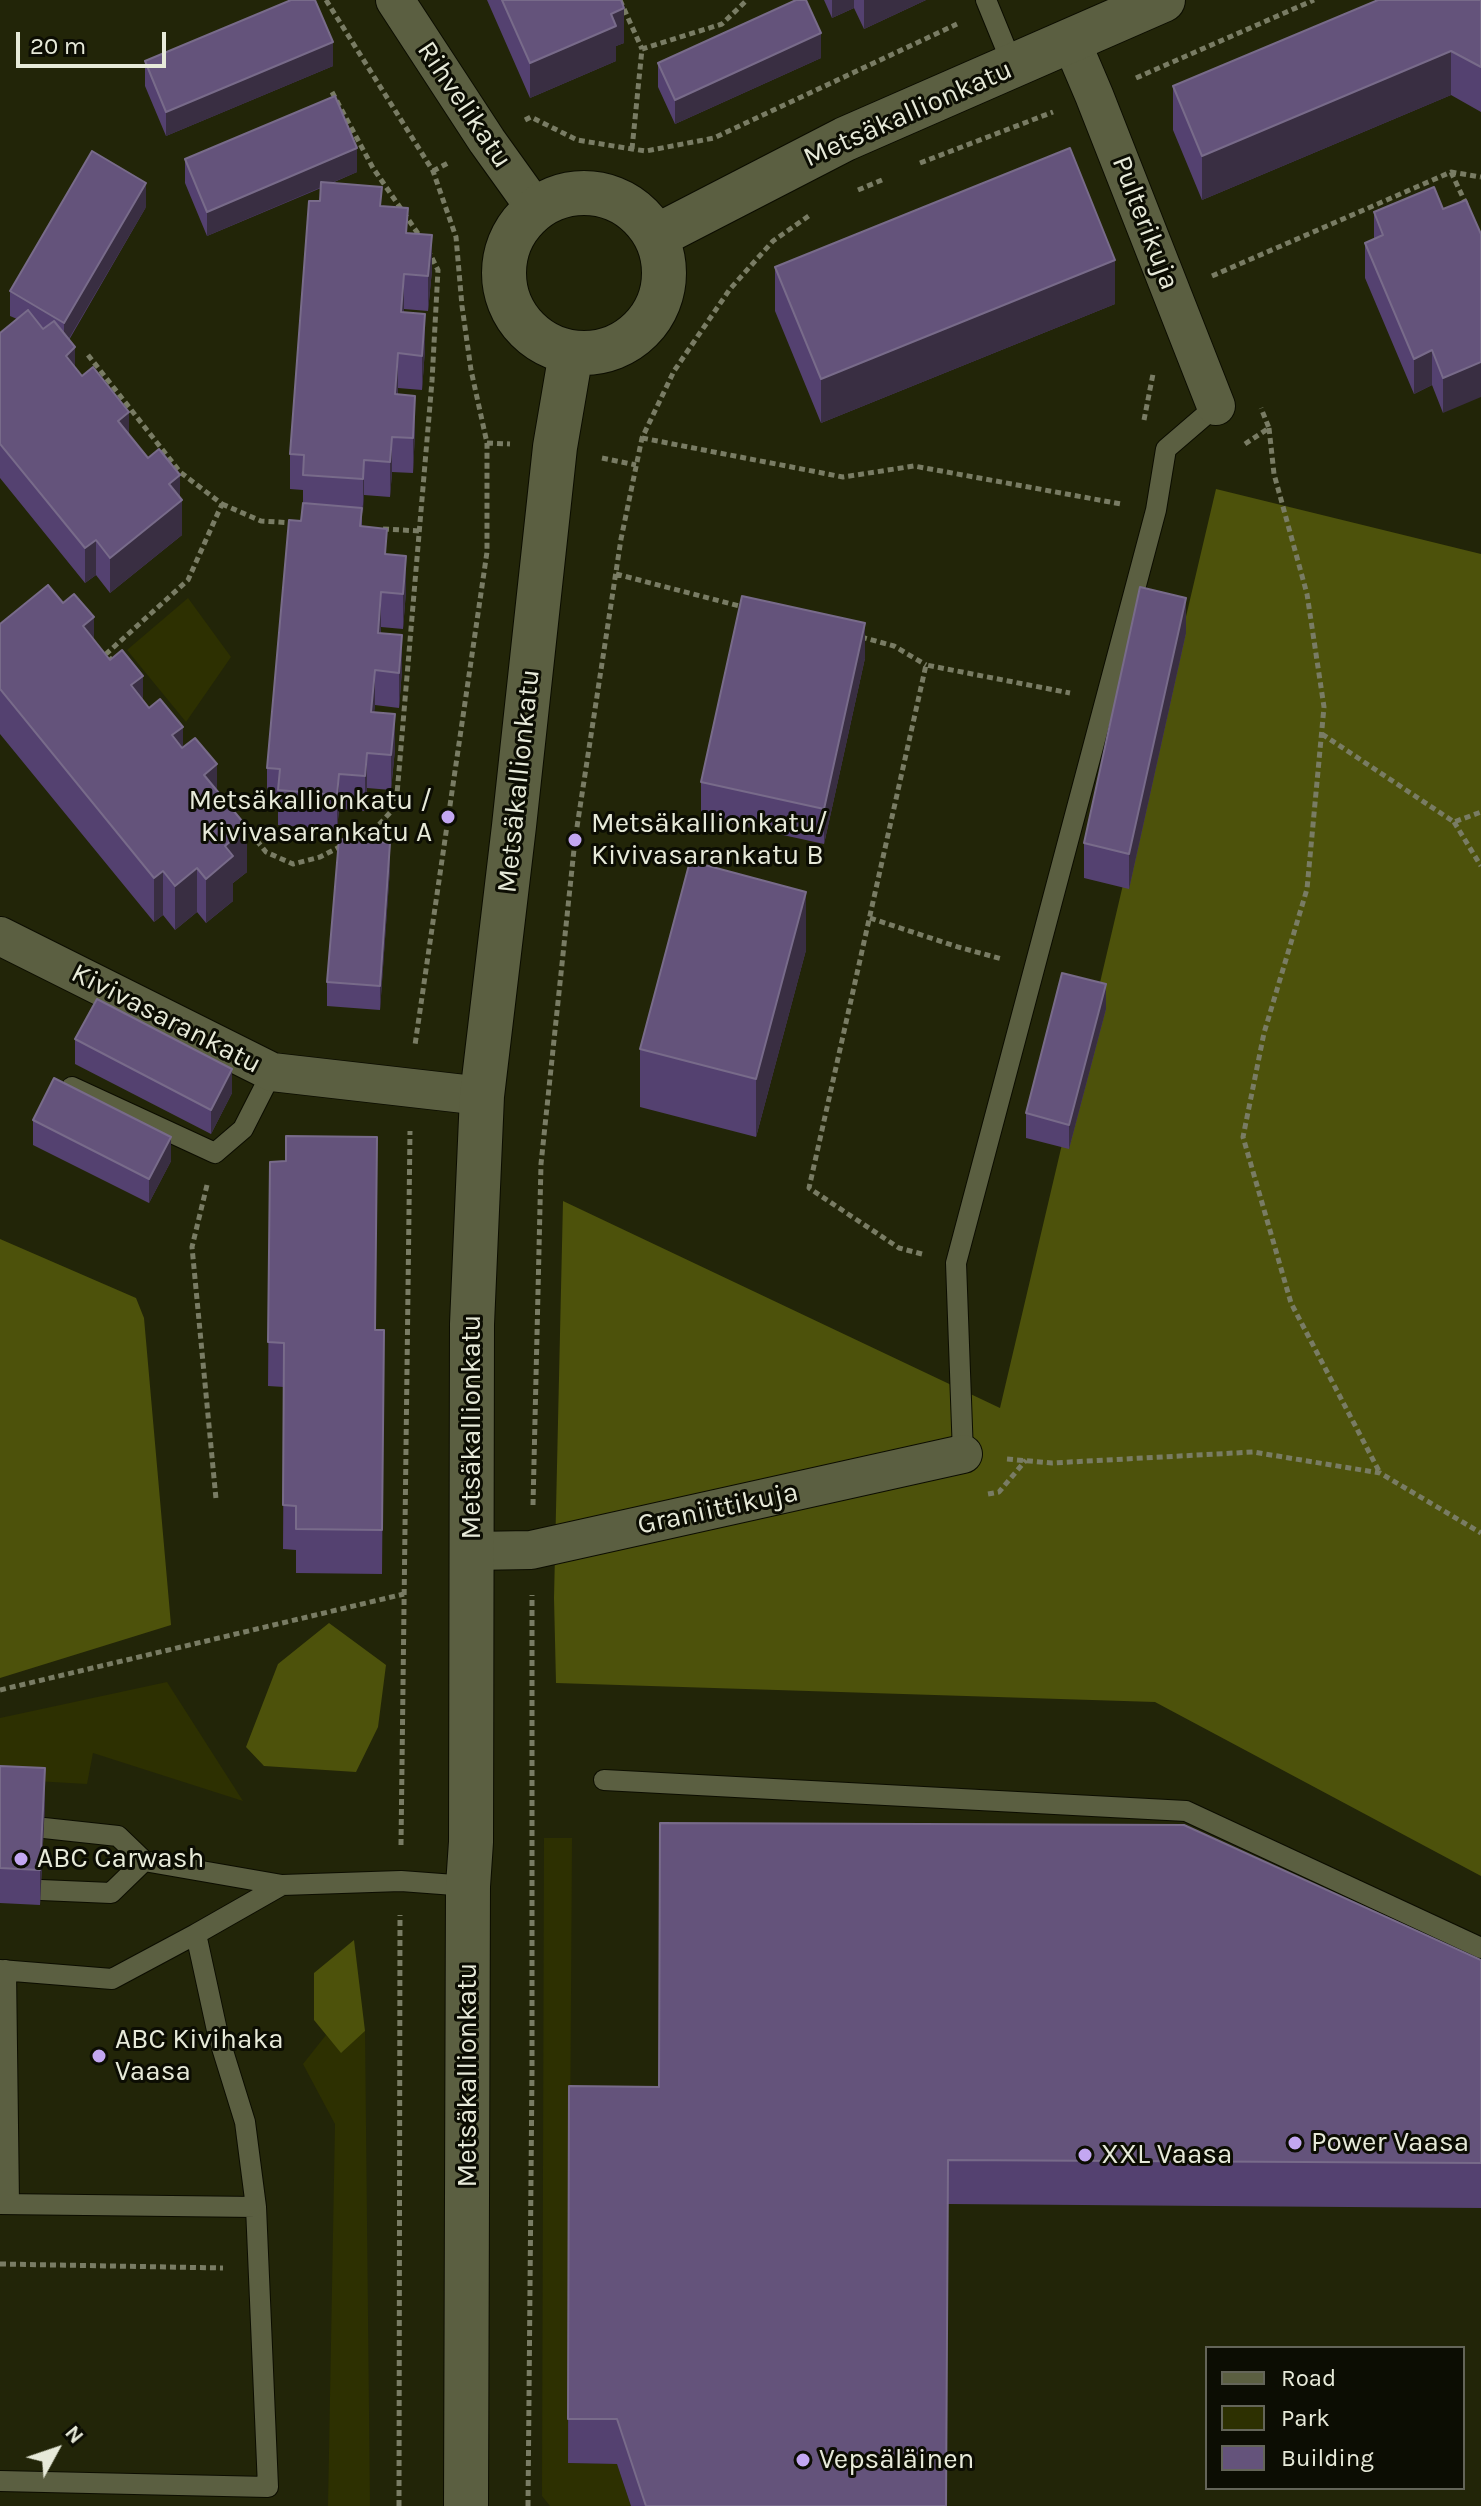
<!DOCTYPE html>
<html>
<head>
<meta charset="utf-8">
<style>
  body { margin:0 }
  #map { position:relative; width:1481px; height:2506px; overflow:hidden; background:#222508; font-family:Karla,sans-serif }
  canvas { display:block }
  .legend { position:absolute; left:1205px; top:2346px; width:260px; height:144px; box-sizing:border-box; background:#0c0d03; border:2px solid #646559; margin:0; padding:10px 14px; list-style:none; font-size:24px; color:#e7ead9 }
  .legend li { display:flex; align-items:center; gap:16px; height:40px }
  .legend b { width:40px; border:2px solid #646559 }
  .north { position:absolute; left:16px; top:2410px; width:80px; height:80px; -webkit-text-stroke:6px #0c0d03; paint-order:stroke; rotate:50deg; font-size:22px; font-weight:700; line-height:32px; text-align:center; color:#e7ead9 }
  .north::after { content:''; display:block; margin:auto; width:28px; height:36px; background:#e7ead9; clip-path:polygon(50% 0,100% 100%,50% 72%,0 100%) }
  .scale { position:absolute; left:16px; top:32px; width:150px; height:36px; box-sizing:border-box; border:4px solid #e7ead9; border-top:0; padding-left:10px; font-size:24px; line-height:28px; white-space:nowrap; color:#e7ead9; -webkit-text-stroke:6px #0c0d03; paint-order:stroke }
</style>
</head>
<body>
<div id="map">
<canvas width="1481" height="2506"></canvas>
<ul class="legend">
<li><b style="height:10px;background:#5b5f41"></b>Road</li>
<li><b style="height:22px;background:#2d3001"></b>Park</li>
<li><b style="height:22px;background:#64537b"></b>Building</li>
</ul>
<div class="north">N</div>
<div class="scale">20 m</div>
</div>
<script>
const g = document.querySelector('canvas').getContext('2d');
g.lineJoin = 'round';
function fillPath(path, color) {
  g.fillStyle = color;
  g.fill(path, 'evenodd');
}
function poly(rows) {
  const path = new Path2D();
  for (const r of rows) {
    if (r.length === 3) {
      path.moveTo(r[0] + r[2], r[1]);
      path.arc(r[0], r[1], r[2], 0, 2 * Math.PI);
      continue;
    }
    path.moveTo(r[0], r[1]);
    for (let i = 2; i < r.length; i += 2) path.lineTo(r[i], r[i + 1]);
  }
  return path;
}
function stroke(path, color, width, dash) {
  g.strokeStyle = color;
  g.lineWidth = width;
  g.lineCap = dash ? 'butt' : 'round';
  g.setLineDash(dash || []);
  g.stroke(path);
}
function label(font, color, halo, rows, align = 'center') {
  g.font = font + ' Karla,sans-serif';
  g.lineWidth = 6;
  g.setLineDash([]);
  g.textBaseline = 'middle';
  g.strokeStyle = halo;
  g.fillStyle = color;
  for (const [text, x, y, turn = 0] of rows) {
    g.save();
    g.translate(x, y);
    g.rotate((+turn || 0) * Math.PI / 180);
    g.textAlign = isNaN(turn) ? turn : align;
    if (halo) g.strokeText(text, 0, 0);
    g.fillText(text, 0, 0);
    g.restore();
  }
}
fillPath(poly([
  [188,598,231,657,186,722,127,650],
  [167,1682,243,1801,93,1753,87,1784,0,1779,0,1718],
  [544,1838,572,1838,568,2463,617,2464,631,2506,550,2506,542,2496],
  [365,2031,370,2506,328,2506,335,2124,303,2064,326,2035,341,2052]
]), '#2d3001');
fillPath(poly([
  [1216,489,1481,554,1481,1876,1155,1702,556,1683,554,1598,563,1201,1000,1408],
  [0,1239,136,1298,144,1318,171,1625,0,1678],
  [329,1623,386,1665,378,1727,356,1772,264,1766,246,1747,278,1664],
  [354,1940,365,2031,341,2053,314,2020,314,1973]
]), '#4d520b');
const service = poly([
  [986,0,1013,66],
  [72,1087,215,1153,243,1129,272,1072],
  [963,1454,956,1263,1156,510,1166,449,1216,406],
  [604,1780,1186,1811,1481,1948],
  [44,1828,118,1836,144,1861],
  [41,1890,111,1893,144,1861,282,1885],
  [0,1970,112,1979,196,1934],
  [6,1970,9,2204],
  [0,2204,256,2207,245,2122,218,2035,196,1934,282,1885,401,1881,468,1886],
  [0,2481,268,2487,256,2207]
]);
const minor = poly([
  [395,0,487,141,535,208],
  [1071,41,1094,95,1216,406],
  [0,936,272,1072,482,1096],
  [472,1551,531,1550,963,1454]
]);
const tertiary = poly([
  [584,273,80],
  [657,236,845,139,1163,0],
  [466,2506,468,1886,471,1842,472,1324,482,1096,514,826,555,447,571,353]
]);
stroke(service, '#0c0d00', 22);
stroke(minor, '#0c0d00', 40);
stroke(tertiary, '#0c0d00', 46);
stroke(poly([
  [326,0,433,171,456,237,462,306,471,370,487,443,487,552,415,1045],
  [620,0,642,49],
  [1136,78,1314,0],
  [332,92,373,168,421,238],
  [525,120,531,117,577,140,632,149,646,151,714,138,957,24],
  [632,149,642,49,722,24,747,0],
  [920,163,1053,112],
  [433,171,450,162],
  [1451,172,1467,206],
  [858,190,882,180],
  [1212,276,1451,172,1481,177],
  [88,355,180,472,222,504,188,580,106,654,115,664],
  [1144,420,1153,374],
  [1269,428,1274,474,1307,594,1324,707,1307,889,1264,1033,1243,1137,1291,1303,1380,1473],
  [642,438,843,477,914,466,1121,504],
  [487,443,510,444],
  [1245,444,1269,428,1261,408],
  [602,458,636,465],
  [222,504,261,521,294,523],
  [383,529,420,531],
  [616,574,743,607],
  [861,637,894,646,926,665],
  [1322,734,1454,822,1481,812],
  [1454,822,1481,866],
  [244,825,266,852,293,864,320,857,376,828,396,806,432,381,438,270,430,254],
  [870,918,958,947,1002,959],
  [207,1185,192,1247,216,1499],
  [922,1254,899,1248,809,1188,926,665,1070,693],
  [1007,1459,1052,1463,1253,1452,1380,1473,1481,1533],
  [988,1494,999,1492,1026,1460],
  [533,1505,541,1164,575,840,621,539,642,438,674,371,730,289,773,241,810,215],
  [0,1690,404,1594],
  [401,1845,410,1131],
  [0,2264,223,2268],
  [399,2506,400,1915],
  [528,2506,532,2071,532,1595]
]), '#797c64', 5, [6, 4]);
stroke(service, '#5b5f41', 20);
stroke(minor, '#5b5f41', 38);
stroke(tertiary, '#5b5f41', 44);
fillPath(poly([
  [487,0,621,0,624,43,616,46,616,61,530,98],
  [824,0,926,0,864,29,854,8,832,18],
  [1481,0,1481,112,1451,95,1202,200,1173,130,1173,86],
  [821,58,675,124,658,87,658,63],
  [145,61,333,66,166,136,145,86],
  [185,159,357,172,332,183,382,206,408,233,432,270,428,311,404,309,404,312,425,349,422,390,398,388,398,394,415,431,413,473,392,472,390,497,364,495,362,514,362,527,387,554,406,591,403,629,381,627,381,633,402,670,399,708,375,705,374,712,395,749,391,790,367,788,365,811,339,809,337,830,278,825,278,804,267,803,267,768,303,503,303,490,290,489,290,454,321,188,207,236,185,183],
  [146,207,69,340,75,368,180,497,182,535,110,593,96,575,85,583,0,478,0,333,17,319,10,316,10,291],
  [1443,209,1443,413,1432,385,1414,394,1365,278,1365,243,1374,239,1374,212],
  [775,267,1115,304,821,423,775,311],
  [0,624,94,640,217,791,247,872,233,883,233,901,206,923,197,912,175,930,163,915,154,922,0,734],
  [1186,633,1129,889,1084,878,1084,843],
  [865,658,824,844,701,817,701,782],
  [390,868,380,1010,327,1006,327,982],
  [806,950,756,1137,640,1107,640,1049],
  [1106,1009,1069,1149,1026,1138,1026,1113],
  [75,1039,232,1093,211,1134,75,1064],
  [33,1120,171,1161,149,1203,33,1145],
  [270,1162,375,1330,384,1330,382,1574,296,1573,296,1550,283,1549,284,1387,268,1386],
  [0,1766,45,1803,40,1905,0,1903],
  [1481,1960,1481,2208,948,2204,946,2506,631,2506,617,2464,568,2463,569,2086,659,2087]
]), '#544170');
fillPath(poly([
  [832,0,854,0,854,8,832,18],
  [864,0,926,0,864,29],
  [624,8,624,43,616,46,616,61,530,98,530,63,611,14],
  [821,33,821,58,675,124,675,100],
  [333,42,333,66,166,136,166,112],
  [1451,51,1451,95,1202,200,1202,156],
  [357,148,357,172,207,236,207,212],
  [146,183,146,207,64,347,64,323],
  [432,235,432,270,428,311,428,276],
  [1115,260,1115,304,821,423,821,379],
  [404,274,404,309,401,347,401,312],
  [425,314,425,349,422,390,422,356],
  [75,347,75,382,66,356],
  [1432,350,1432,385,1414,394,1414,359],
  [398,353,398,388,395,429,395,394],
  [1481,362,1481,397,1443,413,1443,378],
  [415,396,415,431,413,473,413,438],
  [129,412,129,447,118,421],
  [392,437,392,472,390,497,390,462],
  [364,460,364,495,363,514,363,479],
  [180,475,180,502,182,500,182,535,110,593,110,558,169,484],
  [96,540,96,575,85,583,85,548],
  [406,556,406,591,403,629,403,594],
  [381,592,381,627,378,668,378,633],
  [1186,598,1186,633,1129,889,1129,854],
  [94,617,94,661,83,626],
  [865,623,865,658,824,844,824,809],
  [402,635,402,670,399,708,399,673],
  [375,670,375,705,371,747,371,712],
  [143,676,143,720,131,685],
  [395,714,395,749,391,790,391,755],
  [183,727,183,771,172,735],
  [367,753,367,788,365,811,365,776],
  [217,764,217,808,204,775],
  [339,774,339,809,337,830,337,795],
  [247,827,247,872,233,883,233,901,206,923,206,879,225,846],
  [390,843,390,868,380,1010,380,986],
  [197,868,197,912,175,930,175,886],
  [163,871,163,915,154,922,154,878],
  [806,892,806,950,756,1137,756,1079],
  [1106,984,1106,1009,1069,1149,1069,1125],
  [232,1069,232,1093,211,1134,211,1110],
  [171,1137,171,1161,149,1203,149,1179],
  [45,1768,45,1803,40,1905,40,1870]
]), '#392e42');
const building = poly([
  [291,0,315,0,333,42,166,112,145,61,291,0],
  [502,0,621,0,624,8,611,14,616,26,530,63,502,0],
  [796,0,806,0,821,33,675,100,658,63,796,0],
  [1378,0,1481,0,1481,67,1451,51,1202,156,1173,86,1378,0],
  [335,96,357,148,207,212,185,159,335,96],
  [1070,148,1115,260,821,379,775,267,1070,148],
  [92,151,146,183,64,323,10,291,92,151],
  [321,182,382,187,380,206,408,208,406,233,432,235,428,276,404,274,401,312,425,314,422,356,398,353,395,394,415,396,413,438,392,437,390,462,364,460,363,479,303,475,304,455,290,454,309,201,320,201,321,182],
  [1434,187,1443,209,1466,200,1481,234,1481,362,1443,378,1432,350,1414,359,1365,243,1383,235,1374,212,1434,187],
  [28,310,43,329,54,321,75,347,66,356,82,376,93,367,129,412,118,421,148,458,159,449,180,475,169,484,182,500,110,558,96,540,85,548,0,444,0,333,28,310],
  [303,503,362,508,360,526,387,529,385,554,406,556,403,594,381,592,378,633,402,635,399,673,375,670,371,712,395,714,391,755,367,753,365,776,339,774,337,795,278,790,280,769,267,768,289,520,301,521,303,503],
  [48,585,63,603,74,594,94,617,83,626,110,660,122,650,143,676,131,685,149,708,160,699,183,727,172,735,182,748,195,738,217,764,204,775,247,827,225,846,233,856,206,879,197,868,175,886,163,871,154,878,0,689,0,624,48,585],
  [1140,587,1186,598,1129,854,1084,843,1140,587],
  [742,596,865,623,824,809,701,782,742,596],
  [339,839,390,843,380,986,327,982,339,839],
  [690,861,806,892,756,1079,640,1049,690,861],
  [1062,973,1106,984,1069,1125,1026,1113,1062,973],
  [97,999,232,1069,211,1110,75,1039,97,999],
  [54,1078,171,1137,149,1179,33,1120,54,1078],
  [286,1136,377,1137,375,1330,384,1330,382,1530,296,1529,296,1506,283,1505,284,1343,268,1342,270,1162,286,1161,286,1136],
  [0,1766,45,1768,40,1870,0,1868,0,1766],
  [660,1823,1184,1825,1481,1960,1481,2163,948,2160,946,2506,646,2506,617,2419,568,2419,569,2086,659,2087,660,1823]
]);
fillPath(building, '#64537b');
stroke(building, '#786b8a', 2);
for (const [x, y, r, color] of [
  [448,817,8,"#c3a7f2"],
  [575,840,8,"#c3a7f2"],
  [21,1859,8,"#c3a7f2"],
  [99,2056,8,"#c3a7f2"],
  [1295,2143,8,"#c3a7f2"],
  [1085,2155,8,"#c3a7f2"],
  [803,2460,8,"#c3a7f2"]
]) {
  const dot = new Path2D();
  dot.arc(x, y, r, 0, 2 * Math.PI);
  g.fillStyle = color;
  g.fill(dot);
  stroke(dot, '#0c0d03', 3);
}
label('28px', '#e7ead9', '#0c0d03', [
  ["Rihvelikatu",464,105,56],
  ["Metsäkallionkatu",908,114,-24],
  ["Pulterikuja",1145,223,69],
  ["Metsäkallionkatu",519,781,-84],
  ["Kivivasarankatu",166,1019,27],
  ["Metsäkallionkatu",472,1427,-90],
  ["Graniittikuja",718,1509,-12],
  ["Metsäkallionkatu",468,2075,-90]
]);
label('28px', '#e7ead9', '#0c0d03', [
  ["Metsäkallionkatu /",432,801,"right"],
  ["Kivivasarankatu A",432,833,"right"],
  ["Metsäkallionkatu/",591,824],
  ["Kivivasarankatu B",591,856],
  ["ABC Carwash",37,1859],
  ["ABC Kivihaka",115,2040],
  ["Vaasa",115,2072],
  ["Power Vaasa",1311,2143],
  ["XXL Vaasa",1101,2155],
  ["Vepsäläinen",819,2460]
], 'left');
</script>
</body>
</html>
